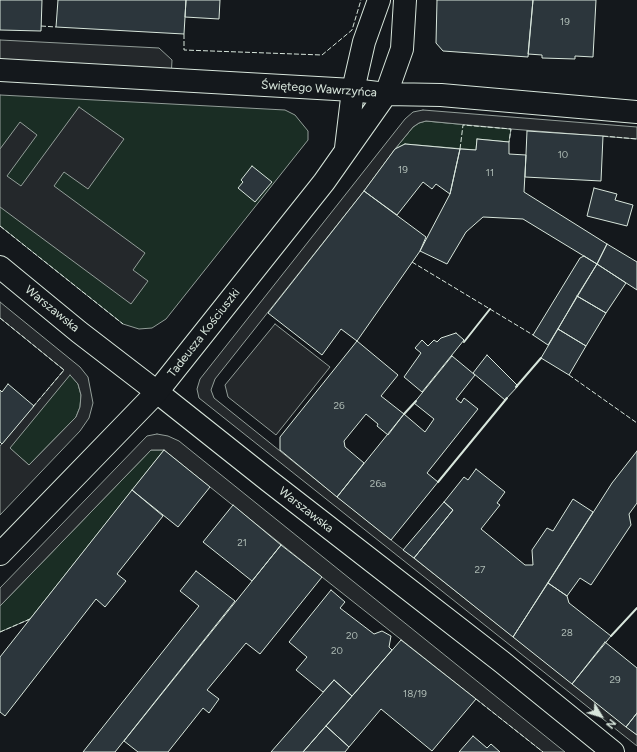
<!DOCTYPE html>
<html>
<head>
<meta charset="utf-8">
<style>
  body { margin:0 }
  #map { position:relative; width:637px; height:752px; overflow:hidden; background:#14181c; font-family:Figtree,sans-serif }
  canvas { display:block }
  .north { position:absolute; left:581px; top:696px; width:40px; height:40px; -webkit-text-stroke:3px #14181c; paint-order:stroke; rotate:128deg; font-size:11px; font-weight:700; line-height:16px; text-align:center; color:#d8e6dc }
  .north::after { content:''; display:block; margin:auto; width:14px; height:18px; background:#d8e6dc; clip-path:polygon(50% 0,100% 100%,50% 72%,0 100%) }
</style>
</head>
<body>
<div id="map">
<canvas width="637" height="752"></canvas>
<div class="north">N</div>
</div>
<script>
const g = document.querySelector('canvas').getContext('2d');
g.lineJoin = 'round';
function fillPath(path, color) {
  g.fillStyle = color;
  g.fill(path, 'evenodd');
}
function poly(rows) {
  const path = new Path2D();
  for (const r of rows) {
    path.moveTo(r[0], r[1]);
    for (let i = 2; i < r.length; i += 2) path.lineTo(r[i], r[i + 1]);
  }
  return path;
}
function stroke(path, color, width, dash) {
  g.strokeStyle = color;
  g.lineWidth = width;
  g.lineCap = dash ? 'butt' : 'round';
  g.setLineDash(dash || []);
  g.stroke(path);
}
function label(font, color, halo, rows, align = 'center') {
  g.font = font + ' Figtree,sans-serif';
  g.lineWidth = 3;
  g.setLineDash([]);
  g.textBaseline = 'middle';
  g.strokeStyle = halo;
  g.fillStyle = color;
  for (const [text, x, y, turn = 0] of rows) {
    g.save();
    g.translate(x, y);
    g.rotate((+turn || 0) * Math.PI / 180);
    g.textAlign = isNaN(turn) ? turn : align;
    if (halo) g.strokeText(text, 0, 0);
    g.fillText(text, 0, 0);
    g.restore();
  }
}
const green = poly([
  [0,95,285,110,295,115,308,131,308,140,166,319,152,328,139,329,123,324,0,226,0,95],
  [426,121,511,129,509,142,477,139,476,150,405,144,395,149,413,127,419,123,426,121],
  [70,374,78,384,81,395,80,407,76,417,29,465,9,448,70,374],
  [151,450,164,450,30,619,0,632,0,606,151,450]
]);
fillPath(green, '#1a2d24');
stroke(green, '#939e99', 1);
const parking = poly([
  [0,40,159,48,172,60,171,79,0,70,0,40],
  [79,107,124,139,88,189,64,172,54,186,145,253,133,270,148,281,131,304,0,207,0,149,20,122,37,135,7,176,21,186,79,107],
  [423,110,637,127,637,139,511,129,426,121,419,123,413,127,395,149,364,191,215,379,211,390,214,398,391,540,637,735,637,746,199,398,197,389,200,379,405,119,413,112,423,110],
  [0,302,80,367,88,377,93,403,89,418,80,431,0,515,0,446,64,370,0,318,0,302],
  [70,375,78,384,81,395,80,407,76,417,29,465,10,448,70,375],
  [275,324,330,367,276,435,228,397,225,385,275,324],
  [157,434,168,436,179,441,565,752,543,752,322,577,164,450,151,450,0,606,0,588,147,436,157,434]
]);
fillPath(parking, '#24282b');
stroke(parking, '#939e99', 1);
const building = poly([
  [0,0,42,0,41,31,0,30,0,0],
  [58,0,186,0,184,34,56,27,58,0],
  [186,0,220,0,219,19,185,17,186,0],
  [437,0,533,0,528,57,443,51,436,43,437,0],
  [533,0,596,0,593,57,575,56,575,59,542,58,542,55,528,54,533,0],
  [527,131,603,136,601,181,525,177,527,131],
  [477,139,509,142,509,154,526,155,524,192,607,244,597,264,523,219,483,217,466,232,447,264,420,251,450,194,460,149,476,150,477,139],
  [405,144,460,149,450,194,436,184,432,189,423,182,397,215,364,191,395,149,405,144],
  [252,166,272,182,255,202,238,188,243,182,241,180,252,166],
  [594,188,617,194,615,200,633,205,627,226,587,216,594,188],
  [364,191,426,237,420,251,357,341,341,329,322,355,268,313,364,191],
  [607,244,637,262,637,290,597,264,607,244],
  [584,256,597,264,548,345,533,335,580,258,584,256],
  [597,264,626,283,606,313,577,296,597,264],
  [577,296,606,313,586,346,558,329,577,296],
  [558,329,586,346,569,375,541,358,558,329],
  [456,333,464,340,422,392,404,377,421,353,415,348,422,340,428,346,434,340,437,342,441,338,456,333],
  [357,341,398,375,381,396,404,414,388,435,377,426,378,424,366,414,344,441,345,447,364,463,337,497,280,450,280,437,357,341],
  [487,355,518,386,505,400,473,373,487,355],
  [452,356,475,375,456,399,461,403,464,398,478,409,427,473,438,482,391,540,337,497,404,414,425,432,434,419,414,403,452,356],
  [8,384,34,406,2,444,0,442,0,390,2,392,8,384],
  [164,450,210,487,178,527,132,490,164,450],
  [637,451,637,503,629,514,631,525,591,585,580,578,567,596,548,583,612,483,637,451],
  [476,469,505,492,497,503,500,505,481,529,525,565,533,565,532,550,547,528,553,531,573,499,593,512,513,637,414,558,453,510,444,502,464,477,468,480,476,469],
  [132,490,163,516,117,574,126,581,105,607,96,599,5,716,0,712,0,657,132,490],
  [444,502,453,510,414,558,403,550,444,502],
  [233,505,281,545,252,581,203,542,233,505],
  [281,545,322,577,260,654,246,643,207,690,219,699,209,713,203,708,168,752,138,752,124,741,281,545],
  [196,571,235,601,115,752,83,752,199,606,180,591,196,571],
  [548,583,567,596,569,603,611,636,572,684,513,637,548,583],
  [331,590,345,602,340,608,374,634,382,631,391,636,389,647,392,650,352,696,334,680,323,692,296,670,307,657,289,642,331,590],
  [401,640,476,699,432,751,381,709,349,747,326,726,401,640],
  [605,642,637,668,637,713,626,727,572,684,605,642],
  [334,680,352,696,303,752,271,752,334,680],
  [637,713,637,735,626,727,637,713],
  [326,726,349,747,345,752,303,752,326,726],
  [473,736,487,748,491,744,500,752,459,752,473,736]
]);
fillPath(building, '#2c363c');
stroke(building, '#d8e6dc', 1);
const minor = poly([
  [0,70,353,90,386,94],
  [157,392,269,481,502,662,613,752]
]);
const tertiary = poly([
  [386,94,441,95,637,112],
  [346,148,353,90,364,42,379,0],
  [0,267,79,332,157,392],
  [0,554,157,392,324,182,386,94,402,49,405,0]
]);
stroke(minor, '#d8e6dc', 24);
stroke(tertiary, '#d8e6dc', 24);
stroke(minor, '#14181c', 22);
stroke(tertiary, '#14181c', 22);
stroke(poly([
  [41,26,56,27],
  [184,34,184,50,322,55,352,30,361,0],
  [603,136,637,139],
  [460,149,463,125,511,129,509,142],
  [0,226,123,324],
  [412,262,533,335],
  [0,318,64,370,32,408],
  [569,375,637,423],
  [0,632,30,619],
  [476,699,543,752]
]), '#d8e6dc', 1, [5, 2]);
stroke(poly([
  [464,342,490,309],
  [516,387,541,358],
  [404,414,416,401],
  [438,482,507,398],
  [611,636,637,608]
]), '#d8e6dc', 2);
label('10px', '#adbab4', null, [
  ["19",565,22],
  ["10",563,155],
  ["19",403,170],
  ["11",490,173],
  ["26",339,406],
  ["26a",378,484],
  ["21",242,543],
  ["27",480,570],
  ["28",567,633],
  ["20",352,636],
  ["20",337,651],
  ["29",615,680],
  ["18/19",415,694]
]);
label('12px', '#d8e6dc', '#14181c', [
  ["Świętego Wawrzyńca",319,89,4],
  ["Warszawska",52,309,39],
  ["Tadeusza Kościuszki",204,333,-52],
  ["Warszawska",306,510,38]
]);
</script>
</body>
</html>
